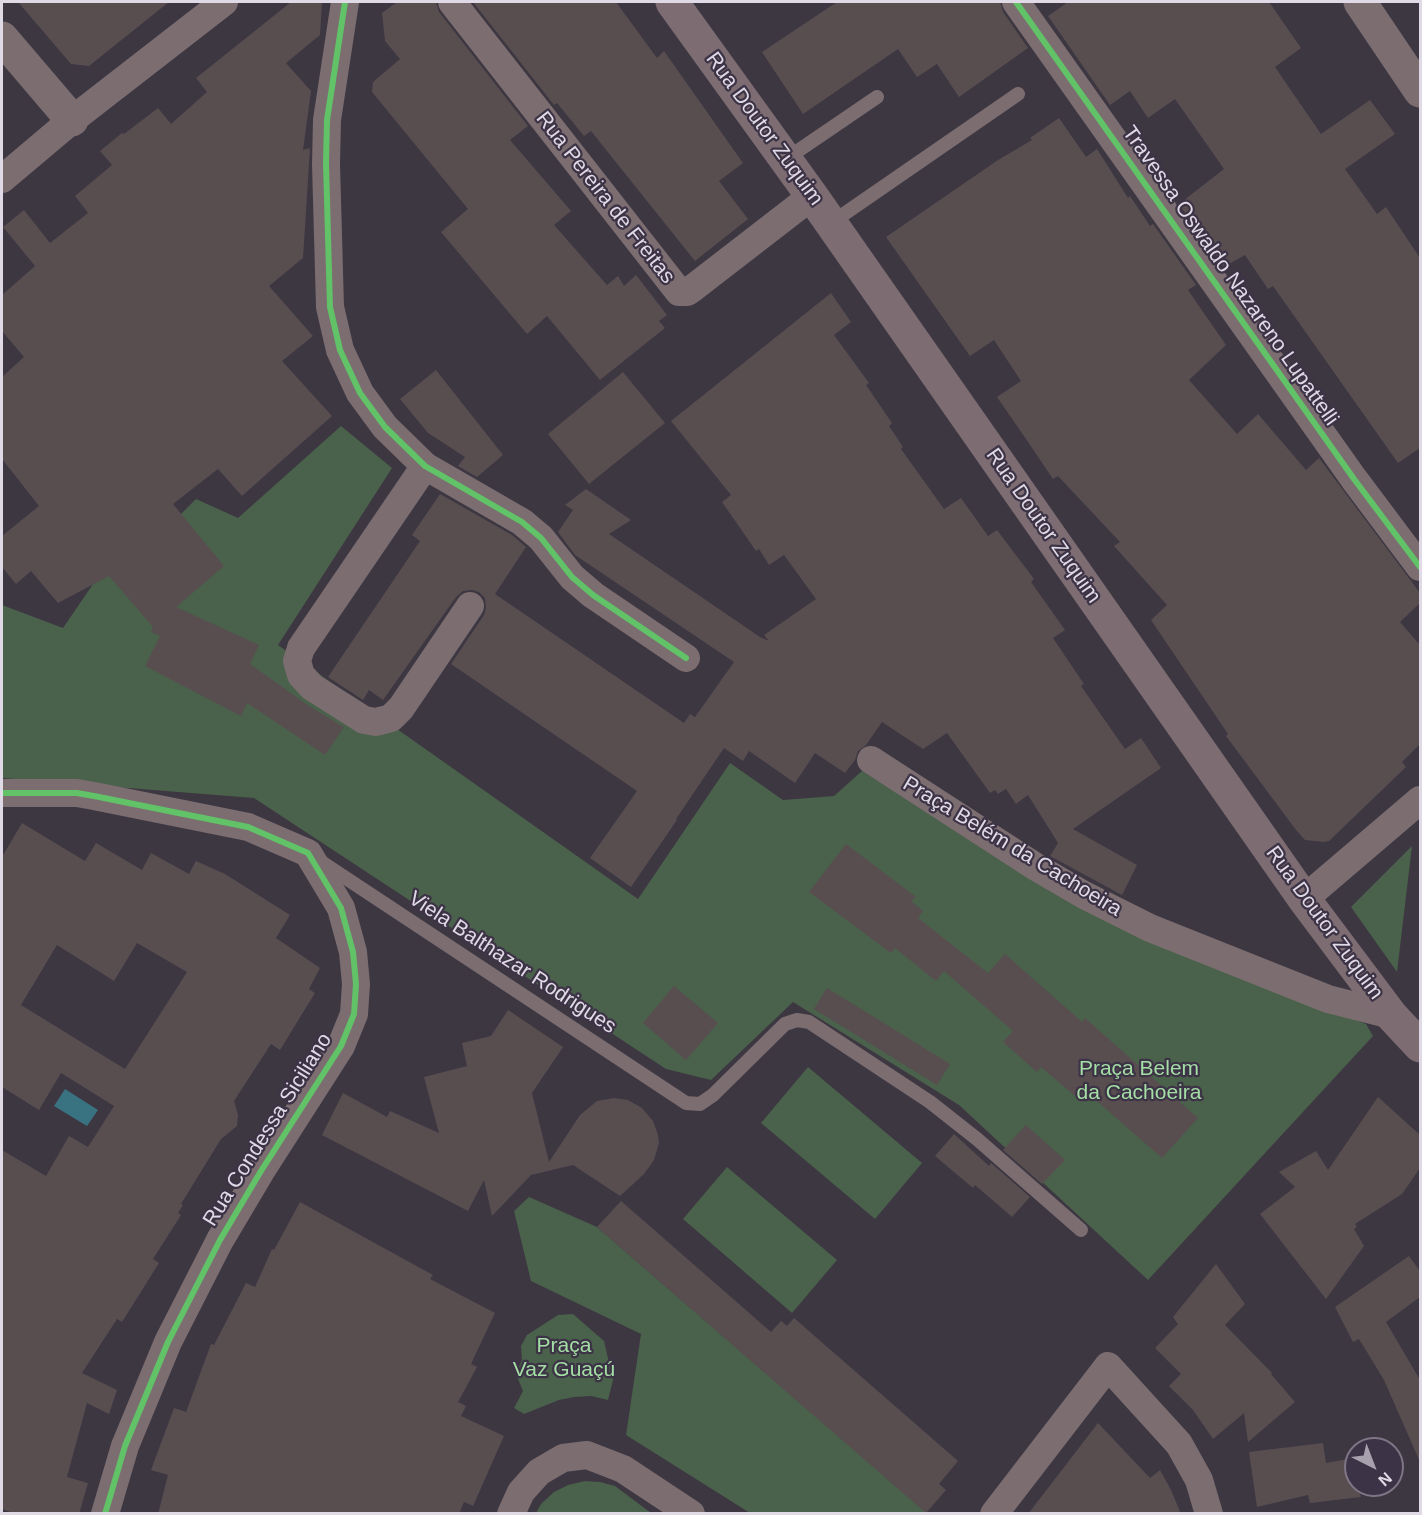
<!DOCTYPE html>
<html>
<head>
<meta charset="utf-8">
<style>
  body { margin:0 }
  #map { position:relative; width:1422px; height:1515px; overflow:hidden; background:#3d3742; font-family:Helvetica,sans-serif }
  canvas { display:block }
  .frame { position:absolute; inset:0; border:3px solid #e0dae6; pointer-events:none }
  .north { position:absolute; left:1344px; top:1437px; width:60px; height:60px; box-sizing:border-box; background:#3d3346; border:2px solid #7e7686; border-radius:50%; rotate:138deg; font-size:16px; font-weight:700; line-height:24px; text-align:center; color:#e0dae6 }
  .north::after { content:''; display:block; margin:auto; width:21px; height:27px; background:#a7a1ad; clip-path:polygon(50% 0,100% 100%,50% 72%,0 100%) }
</style>
</head>
<body>
<div id="map">
<canvas width="1422" height="1515"></canvas>
<div class="frame"></div>
<div class="north">N</div>
</div>
<script>
const g = document.querySelector('canvas').getContext('2d');
g.lineJoin = 'round';
function fillPath(path, color) {
  g.fillStyle = color;
  g.fill(path, 'evenodd');
}
function poly(rows) {
  const path = new Path2D();
  for (const r of rows) {
    path.moveTo(r[0], r[1]);
    for (let i = 2; i < r.length; i += 2) path.lineTo(r[i], r[i + 1]);
  }
  return path;
}
function stroke(path, color, width, dash) {
  g.strokeStyle = color;
  g.lineWidth = width;
  g.lineCap = dash ? 'butt' : 'round';
  g.setLineDash(dash || []);
  g.stroke(path);
}
function label(font, color, halo, rows, align = 'center') {
  g.font = font + ' Helvetica,sans-serif';
  g.lineWidth = 4.5;
  g.setLineDash([]);
  g.textBaseline = 'middle';
  g.strokeStyle = halo;
  g.fillStyle = color;
  for (const [text, x, y, turn = 0] of rows) {
    g.save();
    g.translate(x, y);
    g.rotate((+turn || 0) * Math.PI / 180);
    g.textAlign = isNaN(turn) ? turn : align;
    if (halo) g.strokeText(text, 0, 0);
    g.fillText(text, 0, 0);
    g.restore();
  }
}
fillPath(poly([
  [341,426,392,468,278,645,638,899,730,763,783,800,834,796,862,771,1070,901,1366,1024,1373,1036,1148,1280,959,1105,793,1002,711,1080,666,1069,254,798,2,778,2,605,63,628,104,568,152,543,196,499,238,518],
  [1412,846,1397,972,1351,907],
  [808,1067,922,1163,875,1219,761,1123],
  [727,1167,837,1260,792,1313,683,1219],
  [529,1197,597,1227,927,1513,750,1513,626,1435,641,1334,531,1281,514,1211],
  [573,1314,604,1341,613,1380,608,1400,591,1396,574,1397,559,1400,524,1414,514,1408,523,1391,516,1374,522,1360,521,1346,527,1335,558,1315],
  [585,1481,600,1482,615,1486,651,1513,536,1513,541,1504,554,1492,568,1485]
]), '#4a614b');
fillPath(poly([
  [65,1089,98,1110,87,1126,54,1106]
]), '#397382');
fillPath(poly([
  [18,2,169,2,89,66,71,64],
  [291,2,322,2,320,35,286,63,311,91,303,150,310,148,303,258,269,286,313,336,282,361,332,416,242,496,218,469,173,504,224,566,176,607,259,645,250,664,309,706,344,727,325,755,247,703,241,716,145,666,160,636,151,632,153,627,109,576,58,603,31,571,16,584,2,567,2,536,39,506,2,459,2,377,24,357,2,331,2,295,35,266,3,227,24,210,50,243,88,213,75,196,112,165,100,151,122,133,124,134,158,108,171,124,207,92,196,78],
  [397,2,436,2,439,12,528,126,510,140,571,211,554,225,607,285,618,276,624,286,636,275,667,315,659,321,665,328,600,380,547,316,527,334,441,232,468,209,372,92,373,82,400,59,385,41,382,13],
  [473,2,616,2,657,58,664,51,743,163,719,181,748,219,695,261,591,131,584,136,557,103,554,105],
  [837,2,1000,2,1003,12,1028,48,959,97,937,64,917,77,898,49,803,114,762,52],
  [1068,2,1269,2,1301,48,1275,67,1321,134,1370,100,1395,134,1345,169,1377,214,1386,207,1420,258,1420,448,1398,463,1273,286,1268,289,1245,255,1224,267,1179,204,1224,169,1175,99,1148,118,1130,91,1110,105,1048,16],
  [1059,118,1086,157,1097,149,1128,198,1130,196,1150,226,1153,224,1196,285,1188,290,1226,345,1189,380,1237,434,1258,414,1306,470,1319,458,1420,593,1420,603,1400,622,1420,645,1420,744,1402,762,1406,767,1329,841,1324,842,1305,840,1296,830,1226,736,1228,734,1151,620,1167,605,1114,546,1120,542,1058,476,1053,479,1026,439,997,397,1021,381,994,340,970,356,886,237,998,160,1032,140,1030,138],
  [831,293,851,322,834,335,869,383,866,385,892,423,889,426,903,447,901,449,944,509,961,498,988,536,997,530,1034,579,1031,582,1065,630,1053,638,1084,684,1081,686,1125,749,1141,738,1161,768,1073,829,1137,865,1122,895,1050,856,1058,843,1028,795,1016,804,1006,789,998,794,995,790,990,793,947,733,923,749,882,722,866,745,858,751,855,760,845,773,815,753,795,783,749,751,743,761,724,748,676,819,677,820,631,887,590,858,637,791,451,664,484,615,486,608,485,598,479,592,472,590,463,591,456,597,383,700,369,690,363,700,328,677,420,541,412,535,440,494,512,535,526,547,495,594,684,723,690,714,695,717,734,662,575,555,558,532,573,510,565,505,586,489,631,520,609,534,760,637,769,641,764,635,816,599,784,555,769,565,759,549,756,551,722,502,731,495,671,421],
  [436,370,503,455,477,477,458,466,465,457,428,433,400,399],
  [623,372,665,423,589,484,548,434],
  [22,823,85,861,96,843,142,870,151,853,189,874,196,861,225,874,290,915,276,938,320,968,309,989,315,993,280,1050,271,1044,234,1101,238,1115,237,1126,221,1139,181,1204,183,1205,178,1213,181,1215,153,1259,159,1263,122,1322,117,1319,82,1373,117,1390,109,1414,87,1403,67,1477,88,1483,79,1514,16,1514,2,1509,2,1150,46,1176,69,1136,88,1147,114,1106,61,1073,39,1110,2,1087,2,857],
  [137,943,187,972,125,1069,21,1005,57,945,114,981],
  [846,844,916,897,911,901,923,911,918,918,988,973,1005,954,1082,1022,1085,1018,1198,1118,1162,1158,1082,1088,1075,1096,1041,1067,1037,1072,1003,1042,1013,1031,944,971,936,981,895,948,891,953,809,892],
  [674,986,718,1023,686,1060,643,1023],
  [827,988,950,1064,937,1085,814,1009],
  [508,1010,563,1047,532,1093,549,1162,580,1115,597,1101,614,1098,628,1100,642,1108,653,1121,658,1135,659,1143,654,1160,644,1174,620,1196,573,1165,531,1175,492,1216,484,1180,468,1211,322,1135,343,1093,387,1117,390,1111,439,1133,424,1077,467,1066,462,1043,491,1036],
  [1378,1097,1420,1135,1420,1168,1402,1194,1355,1224,1357,1227,1354,1229,1364,1246,1326,1299,1260,1214,1295,1187,1279,1172,1316,1151,1328,1170],
  [1026,1125,1065,1160,1042,1184,1003,1150],
  [954,1134,989,1166,991,1163,1030,1197,1012,1217,975,1185,973,1188,935,1156],
  [621,1201,771,1332,781,1321,787,1326,794,1318,958,1461,939,1484,946,1490,926,1513,597,1227],
  [300,1202,433,1275,430,1279,495,1313,471,1364,477,1367,458,1402,466,1406,461,1416,504,1436,473,1506,464,1502,459,1514,158,1514,168,1475,151,1470,174,1408,186,1412,211,1344,214,1345,246,1283,255,1287,272,1249,274,1250],
  [1409,1256,1420,1271,1420,1297,1386,1322,1420,1380,1420,1462,1384,1380,1359,1339,1353,1342,1335,1307],
  [1216,1264,1245,1304,1225,1325,1272,1373,1271,1374,1295,1402,1248,1442,1244,1413,1213,1439,1193,1410,1169,1386,1181,1374,1155,1348,1178,1324,1173,1317],
  [1098,1423,1150,1478,1160,1470,1171,1490,1181,1514,1028,1514],
  [1323,1443,1326,1463,1348,1459,1361,1497,1310,1503,1308,1495,1257,1507,1249,1452]
]), '#584e50');
stroke(poly([
  [786,159,877,97],
  [831,223,1018,94],
  [320,861,686,1103,700,1104,713,1095,785,1024,797,1020,809,1022,930,1102,977,1139,1081,1230]
]), '#7b6d70', 14);
stroke(poly([
  [345,2,327,120,326,164,330,307,340,350,360,393,385,427,425,466,522,522,541,538,572,577,593,595,686,658],
  [452,2,679,292,687,292,693,288,812,196],
  [1016,2,1354,479,1420,567],
  [2,179,72,120,224,2],
  [425,466,301,648,297,661,301,675,312,687,364,720,376,722,391,718,401,708,470,606],
  [871,760,1036,867,1084,895,1150,928,1328,999,1391,1015],
  [2,793,77,793,94,796,248,827,308,853,341,908,353,952,356,984,354,1014,341,1046,261,1171,220,1240,168,1342,125,1446,105,1514],
  [1304,899,1420,800],
  [511,1514,521,1492,539,1472,563,1458,587,1455,623,1469,691,1514],
  [994,1514,1108,1366,1179,1444,1199,1480,1209,1514]
]), '#7b6d70', 28);
stroke(poly([
  [1360,2,1420,91],
  [2,38,72,120]
]), '#7b6d70', 33);
stroke(poly([
  [672,2,812,196,1304,899,1391,1015,1420,1046]
]), '#7d6d72', 33);
stroke(poly([
  [345,2,327,120,326,164,330,307,340,350,360,393,385,427,425,466,522,522,541,538,572,577,593,595,686,658],
  [1016,2,1354,479,1420,567],
  [2,793,77,793,94,796,248,827,308,853,341,908,353,952,356,984,354,1014,341,1046,261,1171,220,1240,168,1342,125,1446,105,1514]
]), '#61c268', 6);
label('21px', '#e0dae6', '#3d3346', [
  ["Rua Doutor Zuquim",764,129,54],
  ["Rua Pereira de Freitas",605,198,52],
  ["Travessa Oswaldo Nazareno Lupattelli",1230,276,55],
  ["Rua Doutor Zuquim",1043,526,55],
  ["Praça Belém da Cachoeira",1012,847,31],
  ["Rua Doutor Zuquim",1324,923,54],
  ["Viela Balthazar Rodrigues",512,963,33],
  ["Rua Condessa Siciliano",268,1130,-58]
]);
label('21px', '#a4dea5', '#3d3346', [
  ["Praça Belem",1139,1069],
  ["da Cachoeira",1139,1093],
  ["Praça",564,1346],
  ["Vaz Guaçú",564,1370]
]);
</script>
</body>
</html>
